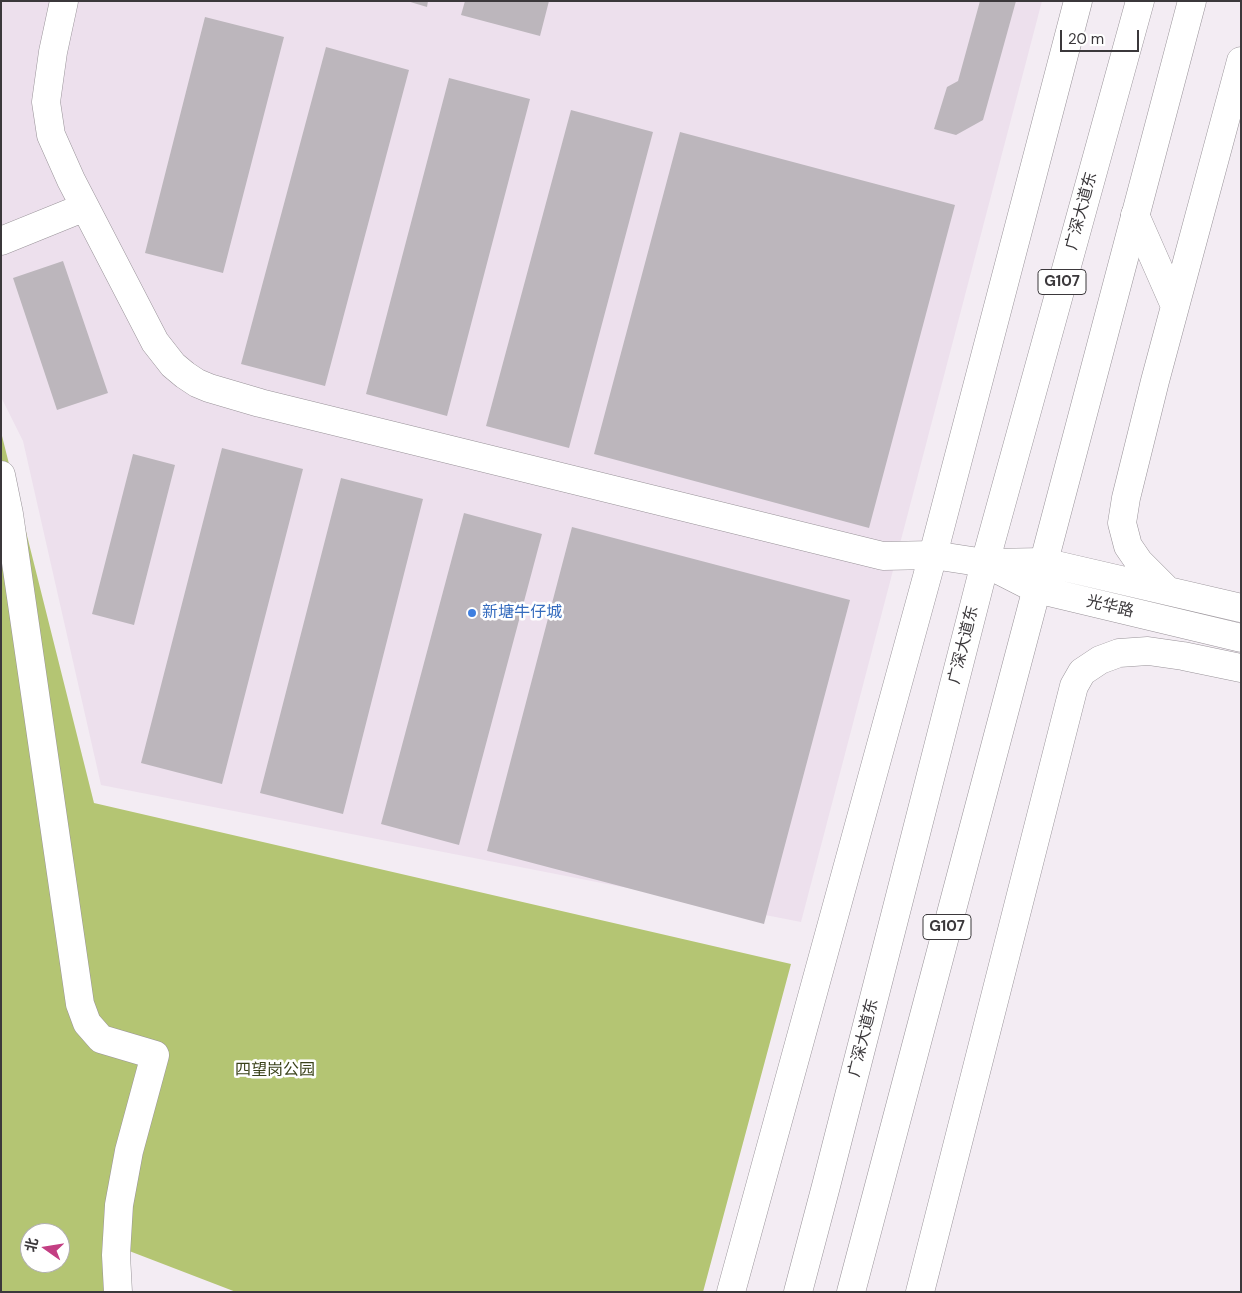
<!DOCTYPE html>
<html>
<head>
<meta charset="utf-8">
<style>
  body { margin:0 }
  #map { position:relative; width:1242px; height:1293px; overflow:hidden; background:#f3ecf3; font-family:"DM Sans","Noto Sans SC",sans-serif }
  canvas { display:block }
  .frame { position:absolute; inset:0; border:2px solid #3b383b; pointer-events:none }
  .north { position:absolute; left:20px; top:1223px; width:50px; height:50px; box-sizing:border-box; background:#fff; border:1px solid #b1afb1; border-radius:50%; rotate:283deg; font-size:14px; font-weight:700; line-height:20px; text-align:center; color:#3b383b }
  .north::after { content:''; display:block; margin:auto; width:18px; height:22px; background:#c33f83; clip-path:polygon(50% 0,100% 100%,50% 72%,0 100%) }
  .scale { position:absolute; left:1060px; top:30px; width:79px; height:22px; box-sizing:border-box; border:2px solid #3b383b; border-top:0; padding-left:6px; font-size:15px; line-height:18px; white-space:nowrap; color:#3b383b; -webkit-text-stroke:4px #fff; paint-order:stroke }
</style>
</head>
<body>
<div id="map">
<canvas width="1242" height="1293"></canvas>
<div class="frame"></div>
<div class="north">北</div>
<div class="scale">20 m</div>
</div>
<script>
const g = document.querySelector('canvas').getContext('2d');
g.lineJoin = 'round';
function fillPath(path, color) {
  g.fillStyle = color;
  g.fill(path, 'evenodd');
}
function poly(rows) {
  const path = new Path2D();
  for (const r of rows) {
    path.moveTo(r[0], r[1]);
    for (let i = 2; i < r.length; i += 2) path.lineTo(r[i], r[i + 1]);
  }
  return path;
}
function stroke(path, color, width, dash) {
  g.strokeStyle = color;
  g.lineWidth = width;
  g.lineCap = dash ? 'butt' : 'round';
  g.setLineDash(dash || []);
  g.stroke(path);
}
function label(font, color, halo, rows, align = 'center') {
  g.font = font + ' "DM Sans","Noto Sans SC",sans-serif';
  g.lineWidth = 5;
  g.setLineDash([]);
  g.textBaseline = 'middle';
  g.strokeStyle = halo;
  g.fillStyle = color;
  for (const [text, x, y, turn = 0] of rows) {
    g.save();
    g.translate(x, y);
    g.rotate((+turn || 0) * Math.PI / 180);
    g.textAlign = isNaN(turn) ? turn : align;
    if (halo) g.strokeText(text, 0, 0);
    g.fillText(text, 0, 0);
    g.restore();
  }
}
fillPath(poly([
  [1,1,1042,1,801,922,101,785,23,441,1,397]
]), '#ede0ed');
fillPath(poly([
  [1,432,94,803,791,964,703,1292,236,1292,111,1244,113,1292,1,1292],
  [30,1233,60,1233,60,1263,30,1263]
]), '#b4c573');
fillPath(poly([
  [407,1,428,1,427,7],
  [465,1,549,1,540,36,461,15],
  [980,1,1016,1,983,120,956,135,934,129,947,87,958,81],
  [205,17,284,37,223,273,145,253],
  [326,47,409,70,325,386,241,364],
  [449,78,530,99,447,416,366,394],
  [571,110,653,132,569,448,486,426],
  [680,132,955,205,869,528,594,454],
  [63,261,108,393,57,410,13,278],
  [222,448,303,469,222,784,141,763],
  [133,454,175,465,134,625,92,614],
  [341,478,423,499,343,814,260,793],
  [464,513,542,534,459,845,381,824],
  [572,527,850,600,764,924,487,851]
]), '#bcb6bc');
const street = poly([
  [64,1,53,52,46,102,51,135,71,180,155,342,173,365,185,375,197,383,209,388,260,403,883,556,933,555,985,563],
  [1,241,85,207],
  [1,475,9,514,80,1004,87,1023,101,1039,155,1055,129,1151,119,1205,116,1255,118,1292]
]);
const secondary = poly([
  [1135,215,1175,306],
  [985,563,1036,589,1241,638],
  [989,563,1043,562,1241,608],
  [1168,591,1139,562,1128,546,1122,523,1126,498,1155,381,1241,61],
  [731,1292,933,555,1078,1],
  [920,1292,1074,686,1082,672,1100,660,1119,653,1148,651,1183,656,1241,668]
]);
const highway = poly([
  [798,1292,826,1186,985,563,1140,1],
  [851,1292,1192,1]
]);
stroke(street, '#999399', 29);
stroke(secondary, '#999399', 29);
stroke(highway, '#999399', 29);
stroke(street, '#fff', 28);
stroke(secondary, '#fff', 28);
stroke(highway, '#fff', 28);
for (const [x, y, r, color] of [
  [472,613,5,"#3f7fe0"]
]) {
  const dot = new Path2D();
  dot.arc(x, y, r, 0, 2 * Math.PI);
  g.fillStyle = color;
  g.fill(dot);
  stroke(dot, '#fff', 2);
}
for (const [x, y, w] of [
  [1062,282,48],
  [947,927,48]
]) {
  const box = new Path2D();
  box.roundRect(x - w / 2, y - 12.5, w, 25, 4);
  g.fillStyle = '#fff';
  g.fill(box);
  stroke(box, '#3b383b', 1);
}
label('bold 15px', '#3b383b', null, [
  ["G107",1062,282],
  ["G107",947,927]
]);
label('16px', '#3b383b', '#fff', [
  ["广深大道东",1082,211,-75],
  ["光华路",1110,607,13],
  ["广深大道东",964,645,-76],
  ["广深大道东",864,1038,-76]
]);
label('16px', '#366cbe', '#fff', [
  ["新塘牛仔城",482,613]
], 'left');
label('16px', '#3a421a', '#fff', [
  ["四望岗公园",275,1071]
]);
</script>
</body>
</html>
